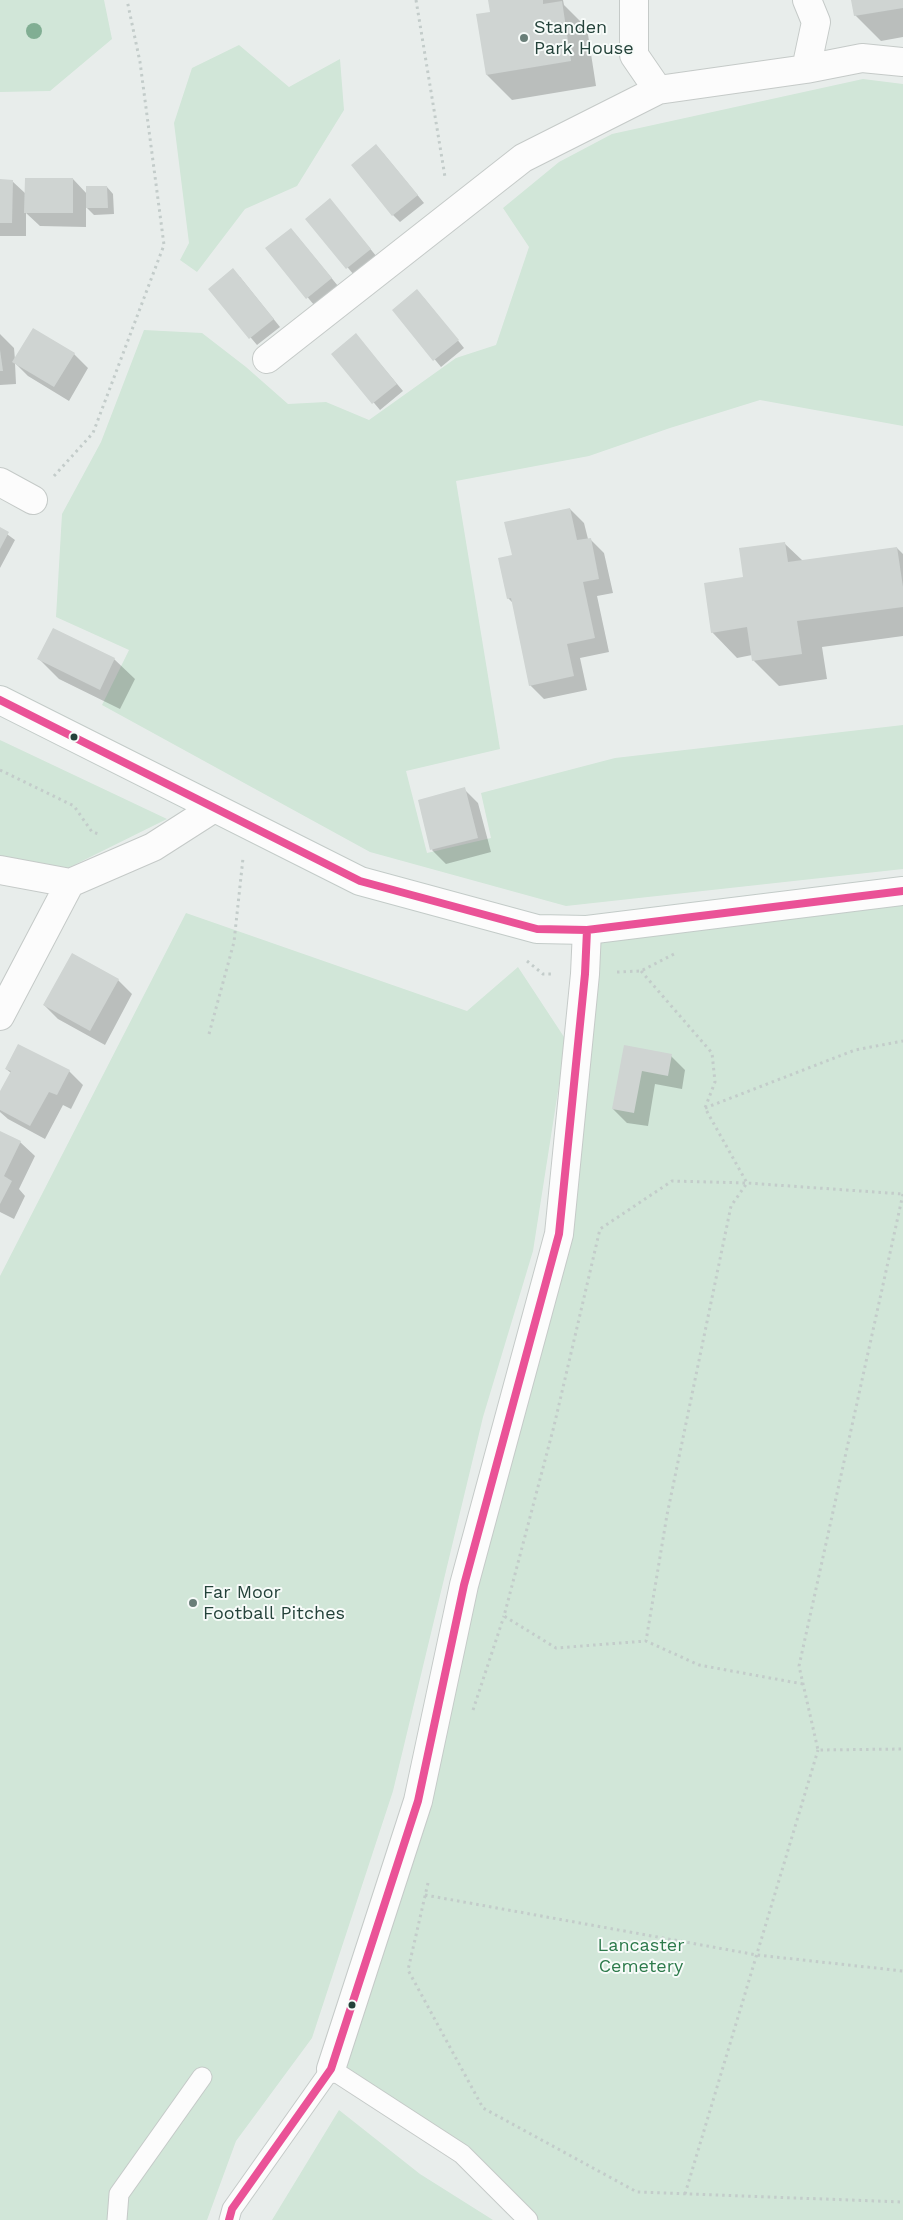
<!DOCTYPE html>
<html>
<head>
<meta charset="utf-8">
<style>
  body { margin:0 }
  canvas { display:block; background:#e8edeb }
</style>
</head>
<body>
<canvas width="903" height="2220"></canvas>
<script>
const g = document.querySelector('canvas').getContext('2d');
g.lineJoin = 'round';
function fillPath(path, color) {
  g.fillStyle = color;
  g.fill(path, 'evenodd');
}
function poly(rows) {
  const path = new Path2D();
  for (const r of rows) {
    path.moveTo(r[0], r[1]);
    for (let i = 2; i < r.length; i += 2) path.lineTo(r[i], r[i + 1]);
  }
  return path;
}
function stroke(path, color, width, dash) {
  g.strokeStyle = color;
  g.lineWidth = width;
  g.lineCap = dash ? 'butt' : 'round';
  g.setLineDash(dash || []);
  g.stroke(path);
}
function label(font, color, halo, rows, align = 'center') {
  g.font = font + ' "Work Sans",sans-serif';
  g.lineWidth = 4;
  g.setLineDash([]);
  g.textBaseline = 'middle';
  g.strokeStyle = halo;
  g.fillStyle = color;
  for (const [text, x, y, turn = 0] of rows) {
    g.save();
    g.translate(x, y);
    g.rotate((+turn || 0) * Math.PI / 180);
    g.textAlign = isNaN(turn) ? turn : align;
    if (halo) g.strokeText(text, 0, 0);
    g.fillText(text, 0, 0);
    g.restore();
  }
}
fillPath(poly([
  [0,0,104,0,112,39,50,91,0,92],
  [239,45,289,87,340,59,344,110,297,186,245,209,197,272,180,260,189,243,174,123,192,68],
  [863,79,903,84,903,426,760,400,670,428,589,456,456,481,500,749,406,771,427,853,491,838,481,793,615,758,903,725,903,869,566,906,370,852,102,705,129,650,56,617,62,514,101,442,144,330,202,333,246,367,288,404,326,402,369,420,456,358,496,345,529,247,503,208,559,162,612,134],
  [0,740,167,819,68,868,0,857],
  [903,891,903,2220,535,2220,462,2154,331,2069,559,1234,587,930],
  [186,913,467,1011,518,967,566,1040,533,1251,483,1417,393,1791,312,2038,236,2141,207,2220,0,2220,0,1276],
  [339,2110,420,2174,493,2220,272,2220]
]), '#d1e6d8');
fillPath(poly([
  [489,0,563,0,564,5,587,28,596,86,512,100,487,75,491,13],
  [853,0,903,0,903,37,881,41,855,15],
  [383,153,424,203,400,222,393,215],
  [73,179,87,194,107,187,113,194,114,214,94,215,86,207,86,227,40,226,26,213,26,236,0,236,0,181,12,181,26,194],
  [330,200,377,257,354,275,307,219],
  [297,236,338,286,314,305,267,248],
  [240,277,280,327,257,345,210,289],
  [424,298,464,348,441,367,394,310],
  [33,330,74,354,88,368,69,401,28,376,15,363,16,384,0,385,0,334,14,348,15,360],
  [356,335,403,391,380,410,333,354],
  [570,509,584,523,588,539,590,539,604,553,613,593,597,596,609,652,580,658,587,690,544,699,530,685,514,604,508,598,513,556],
  [0,529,15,540,0,568],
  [784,543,803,561,897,548,903,554,903,636,822,647,827,679,779,686,753,660,752,655,737,658,712,632,744,578],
  [39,659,114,659,135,679,120,709,59,679],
  [464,789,478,803,491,852,446,864,432,850],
  [118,980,132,994,105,1045,58,1019,44,1005],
  [625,1047,671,1056,685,1070,682,1089,655,1084,648,1126,627,1123,613,1109],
  [6,1069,69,1071,83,1085,71,1109,63,1105,45,1139,8,1119,0,1112,0,1094,11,1073],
  [0,1132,20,1142,35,1156,19,1189,25,1196,14,1219,0,1212]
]), '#0003');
fillPath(poly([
  [488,0,543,0,543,4,562,1,571,61,486,75,476,14,490,12],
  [851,0,903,0,903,8,854,16],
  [376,144,418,195,392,216,351,165],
  [25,178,73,178,73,213,24,213],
  [0,179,13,180,12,223,0,223],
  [86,186,107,186,108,208,86,208],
  [330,198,371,249,346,269,305,219],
  [291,228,332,278,306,299,265,248],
  [233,268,274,319,249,339,208,289],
  [417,289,459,340,433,361,392,310],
  [33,328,75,353,54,387,12,362],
  [356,333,397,384,372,404,331,354],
  [0,350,3,371,0,371],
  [570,508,577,540,591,538,599,579,583,582,595,638,567,644,574,676,529,686,511,598,507,599,498,558,512,555,504,522],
  [0,527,9,532,0,549],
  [785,542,788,562,897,547,903,587,903,607,797,621,802,654,752,661,747,627,711,633,704,583,743,577,739,548],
  [53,628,115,658,100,690,37,659],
  [465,787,478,838,430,850,418,800],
  [72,953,119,979,90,1031,43,1005],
  [18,1044,70,1070,57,1095,49,1092,30,1126,0,1110,0,1091,11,1071,5,1069],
  [624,1045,672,1054,668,1076,642,1071,634,1113,612,1109],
  [0,1131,21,1141,4,1176,12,1181,0,1204]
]), '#cfd4d2');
const lane = poly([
  [117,2220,119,2194,202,2077],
  [229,2220,232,2209,331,2069,462,2154,528,2220]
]);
const street = poly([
  [634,0,634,55,658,90],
  [806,69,816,22,807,0],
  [267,359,523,158,658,90,806,69,862,58,903,62],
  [0,482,33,500],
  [0,870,70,883,153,847,214,808],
  [0,1016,70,883],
  [331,2069,418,1801,464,1585,559,1234,585,974,587,930]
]);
const secondary = poly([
  [0,700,360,881,537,929,587,930,903,891]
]);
stroke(lane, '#c5cac8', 21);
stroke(street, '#c5cac8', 30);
stroke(secondary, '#c3cbc8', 30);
stroke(poly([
  [416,0,445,177],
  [54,476,93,433,164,245,140,62,127,0],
  [0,770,74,806,92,832,99,834],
  [527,961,543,974,553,974],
  [641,971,712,1053,715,1082,705,1108,747,1183,672,1181,600,1229,554,1426,504,1616,556,1648,646,1641],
  [617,972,641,971,674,954],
  [209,1034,234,942,243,858],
  [705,1108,855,1050,903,1041],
  [903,1194,799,1666,818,1750,903,1749],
  [803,1684,699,1665,646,1641,667,1515,731,1206,747,1183,903,1194],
  [473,1710,504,1616],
  [428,1883,408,1970,483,2108,637,2192,903,2202],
  [425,1895,757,1955,903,1971],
  [685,2194,818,1750]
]), '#c3ccca', 3, [2.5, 4]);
stroke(lane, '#fcfcfc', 19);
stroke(street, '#fcfcfc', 28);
stroke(secondary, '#fcfcfc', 28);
stroke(poly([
  [0,700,360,881,537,929,587,930,903,891],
  [229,2220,232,2209,331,2069,418,1801,464,1585,559,1234,585,974,587,930]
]), '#ea5297', 8);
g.fillStyle = '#81ae93';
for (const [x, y] of [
  [34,31]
]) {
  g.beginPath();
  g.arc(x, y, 8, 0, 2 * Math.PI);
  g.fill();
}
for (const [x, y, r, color] of [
  [524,38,5,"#697e78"],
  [74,737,4.5,"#24423a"],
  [193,1603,5,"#697e78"],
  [352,2005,4.5,"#24423a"]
]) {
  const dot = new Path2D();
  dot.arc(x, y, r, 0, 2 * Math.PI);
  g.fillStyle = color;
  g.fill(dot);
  stroke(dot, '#f7fbf9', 2);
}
label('18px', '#24423a', '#f7fbf9', [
  ["Standen",534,28],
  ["Park House",534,49],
  ["Far Moor",203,1593],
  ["Football Pitches",203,1614]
], 'left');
label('18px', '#2d7a4b', '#f7fbf9', [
  ["Lancaster",641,1946],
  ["Cemetery",641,1967]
]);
</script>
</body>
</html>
